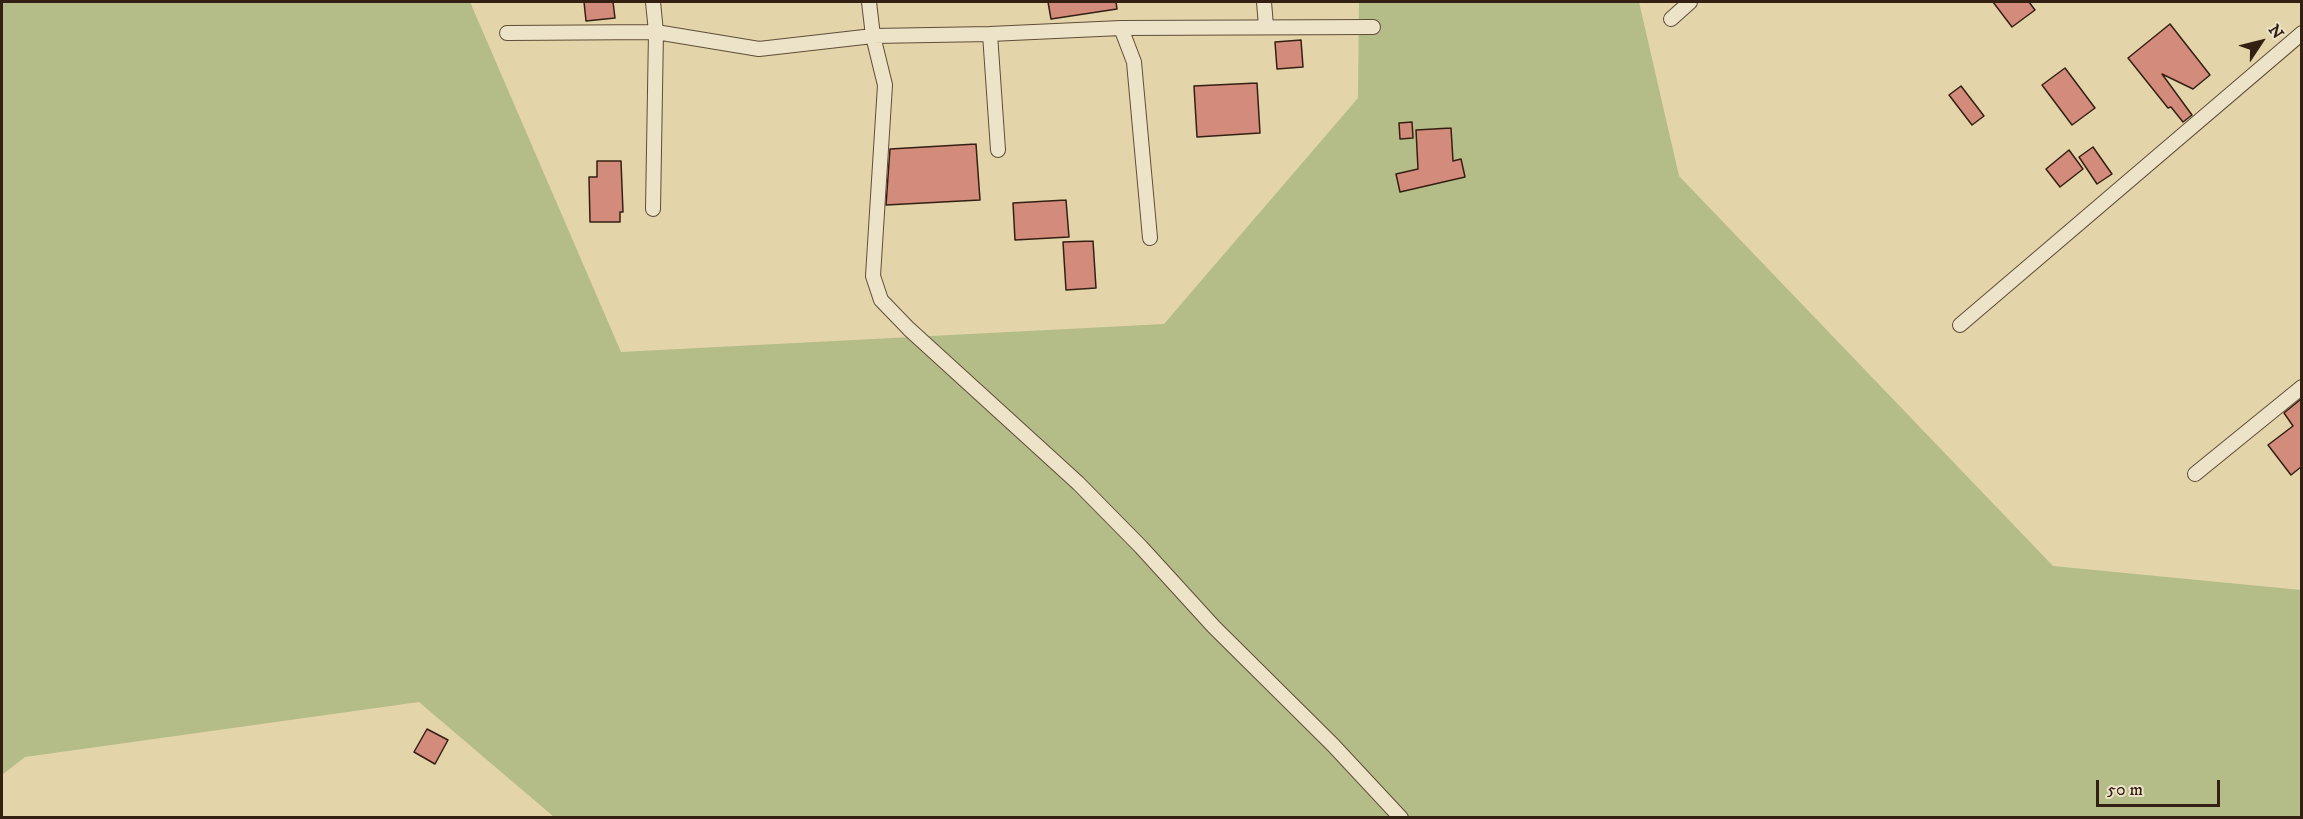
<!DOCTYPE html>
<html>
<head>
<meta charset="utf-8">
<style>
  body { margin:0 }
  #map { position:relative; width:2303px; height:819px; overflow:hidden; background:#e3d4aa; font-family:"IM FELL DW Pica",serif }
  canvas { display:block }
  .frame { position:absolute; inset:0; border:3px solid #342012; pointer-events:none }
  .north { position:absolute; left:2231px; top:12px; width:60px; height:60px; -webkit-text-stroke:4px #ede3c8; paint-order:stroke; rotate:55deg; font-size:16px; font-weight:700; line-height:24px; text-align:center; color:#342012 }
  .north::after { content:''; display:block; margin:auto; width:21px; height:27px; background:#342012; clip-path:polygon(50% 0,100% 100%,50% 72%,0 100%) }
  .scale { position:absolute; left:2096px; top:780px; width:124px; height:27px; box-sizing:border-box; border:3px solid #342012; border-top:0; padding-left:8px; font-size:18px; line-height:21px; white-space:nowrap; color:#342012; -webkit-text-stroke:4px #ede3c8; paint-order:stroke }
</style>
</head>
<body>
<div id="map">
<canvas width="2303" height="819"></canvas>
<div class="frame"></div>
<div class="north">N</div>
<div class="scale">50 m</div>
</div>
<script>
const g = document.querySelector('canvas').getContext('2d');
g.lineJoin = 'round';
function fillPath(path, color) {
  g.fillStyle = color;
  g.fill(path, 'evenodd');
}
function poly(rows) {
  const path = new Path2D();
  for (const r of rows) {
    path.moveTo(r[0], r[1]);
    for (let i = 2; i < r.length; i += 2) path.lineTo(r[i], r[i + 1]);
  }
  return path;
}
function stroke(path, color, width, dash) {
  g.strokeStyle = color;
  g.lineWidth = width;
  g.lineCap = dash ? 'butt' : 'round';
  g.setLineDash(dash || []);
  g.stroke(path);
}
fillPath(poly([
  [2,2,470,2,621,352,1164,324,1358,98,1359,2,1639,2,1679,176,2053,566,2301,590,2301,817,554,817,419,702,25,757,2,775]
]), '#b4bc88');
const building = poly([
  [584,2,613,2,615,18,586,21,584,2],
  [1048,2,1116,2,1117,9,1051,19,1048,2],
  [1993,2,2029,2,2035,10,2012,27,1993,2],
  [2170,24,2210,75,2193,89,2162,74,2192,115,2183,122,2171,107,2168,108,2128,58,2170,24],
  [1301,40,1303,67,1277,69,1275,42,1301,40],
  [2065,68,2095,108,2072,125,2042,85,2065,68],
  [1257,83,1260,133,1197,137,1194,86,1257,83],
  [1961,86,1984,116,1972,125,1949,95,1961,86],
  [1412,122,1413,138,1400,139,1399,123,1412,122],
  [1451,128,1453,161,1461,159,1465,177,1400,192,1396,174,1418,169,1416,130,1451,128],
  [976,144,980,200,886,205,890,149,976,144],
  [2093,147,2112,174,2097,184,2079,157,2093,147],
  [2069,150,2083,169,2060,187,2046,169,2069,150],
  [597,161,621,161,623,212,620,212,620,222,590,222,589,177,597,177,597,161],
  [1066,200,1069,237,1015,240,1013,203,1066,200],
  [1093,241,1096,288,1066,290,1063,242,1093,241],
  [2301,399,2301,467,2291,475,2268,445,2293,426,2284,413,2301,399],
  [427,729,448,740,435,764,414,752,427,729]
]);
fillPath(building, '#d38b7b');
stroke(building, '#342012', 1.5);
const street = poly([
  [653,2,656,32,653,209],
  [869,2,873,36,885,85,873,276,881,300,909,329,1078,483,1141,547,1214,627,1333,745,1401,818],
  [1264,2,1266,26],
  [1671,19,1690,2],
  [1121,28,1134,62,1150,238],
  [507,33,656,32,759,49,873,36,990,34,1121,28,1373,27],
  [990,34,998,150],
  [1960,325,2302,33],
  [2195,474,2302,387]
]);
stroke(street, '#604d38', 16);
stroke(street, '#ede3c8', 14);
</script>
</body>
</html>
